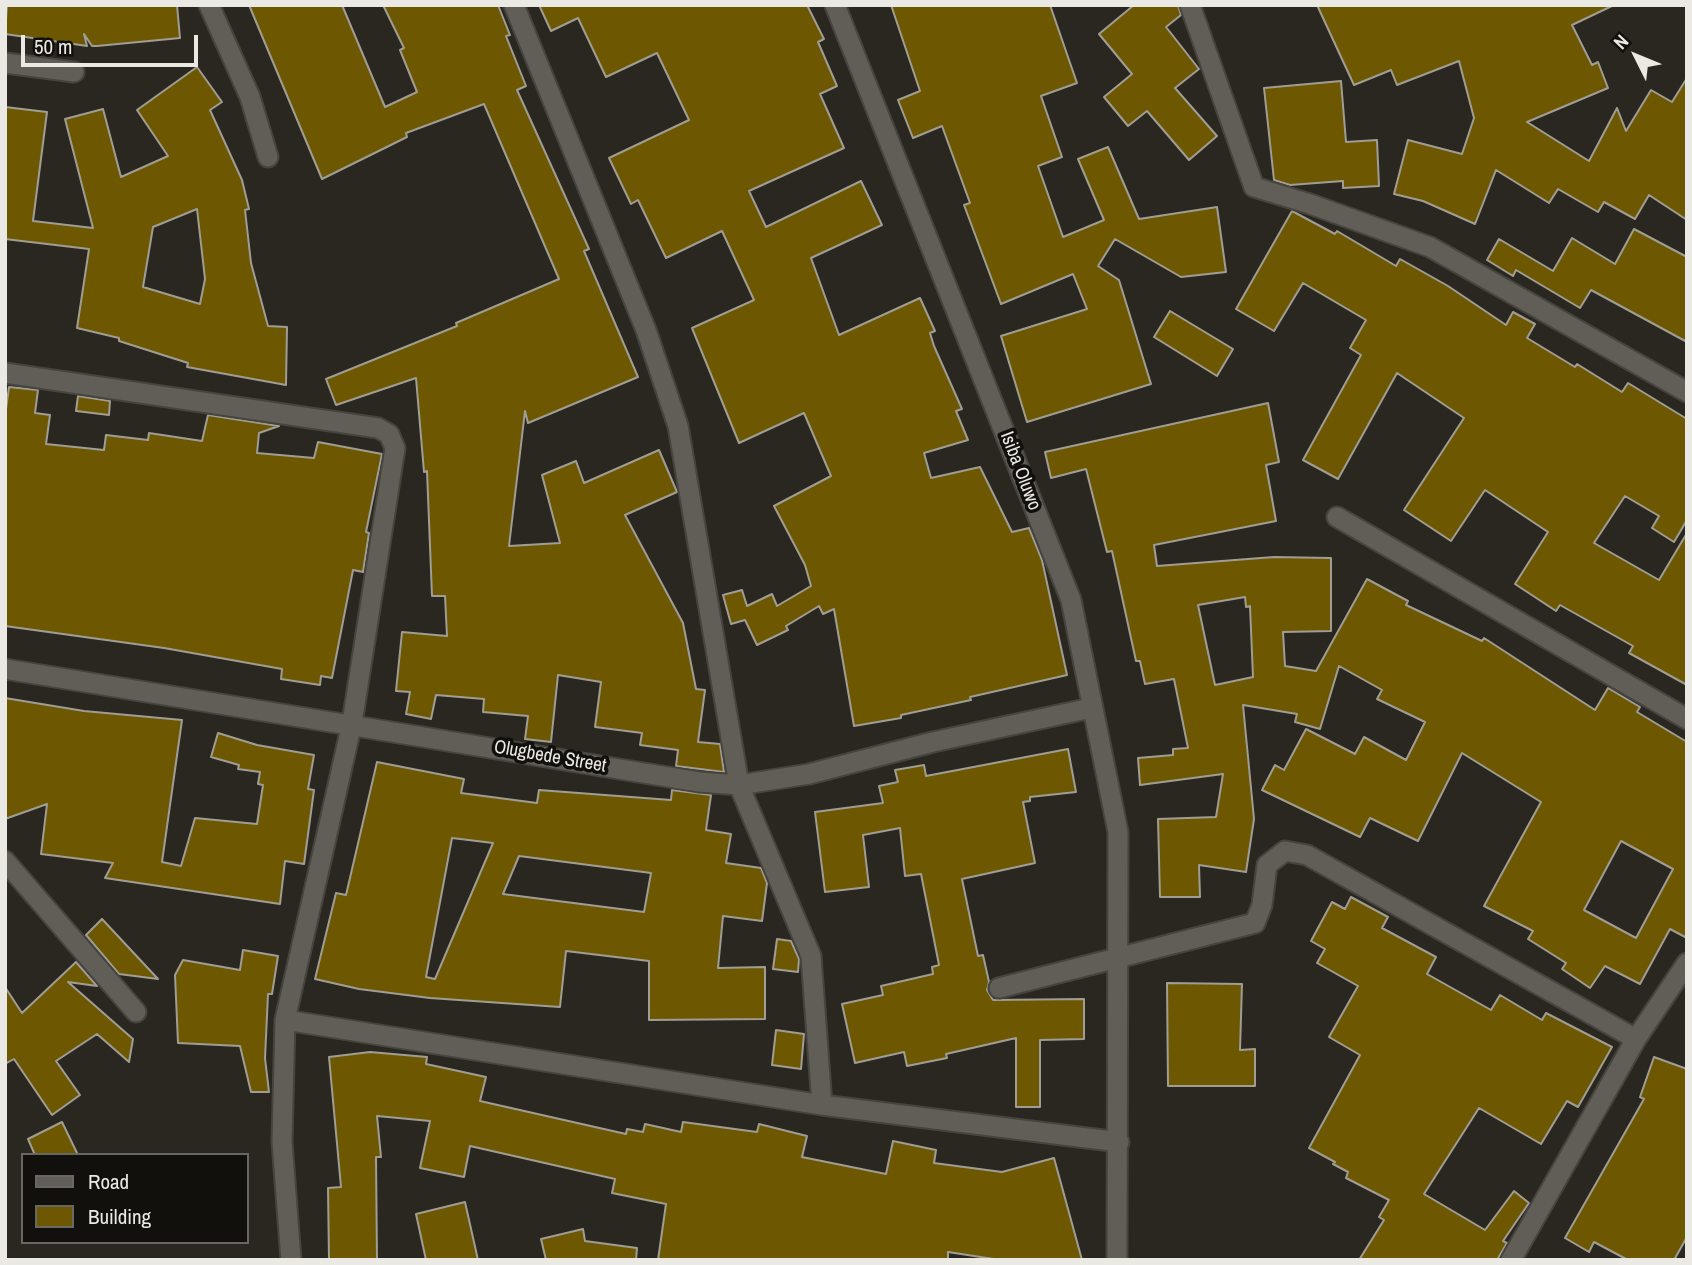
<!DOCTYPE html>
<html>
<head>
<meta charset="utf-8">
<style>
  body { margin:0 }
  #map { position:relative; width:1692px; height:1265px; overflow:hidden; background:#2a2720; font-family:"Archivo Narrow",sans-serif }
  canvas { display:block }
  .frame { position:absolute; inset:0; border:7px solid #eae9e4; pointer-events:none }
  .legend { position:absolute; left:21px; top:1153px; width:228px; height:91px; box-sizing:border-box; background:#11100d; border:2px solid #686763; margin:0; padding:9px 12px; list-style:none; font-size:21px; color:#eae9e4 }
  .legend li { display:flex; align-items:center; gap:14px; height:35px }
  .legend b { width:35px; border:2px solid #686763 }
  .north { position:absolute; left:1601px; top:21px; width:70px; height:70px; -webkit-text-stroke:5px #11100d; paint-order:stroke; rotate:313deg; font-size:19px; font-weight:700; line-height:28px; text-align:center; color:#eae9e4 }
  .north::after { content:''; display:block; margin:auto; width:24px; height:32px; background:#eae9e4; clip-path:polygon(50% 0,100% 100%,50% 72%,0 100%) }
  .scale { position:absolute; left:21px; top:35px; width:177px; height:32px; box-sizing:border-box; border:4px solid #eae9e4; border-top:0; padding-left:9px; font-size:21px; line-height:24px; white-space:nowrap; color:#eae9e4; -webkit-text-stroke:5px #11100d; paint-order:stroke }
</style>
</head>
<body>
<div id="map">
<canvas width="1692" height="1265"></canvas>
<div class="frame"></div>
<ul class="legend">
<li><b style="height:9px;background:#605e56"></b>Road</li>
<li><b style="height:19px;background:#6d5801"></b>Building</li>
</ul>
<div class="north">N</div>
<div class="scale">50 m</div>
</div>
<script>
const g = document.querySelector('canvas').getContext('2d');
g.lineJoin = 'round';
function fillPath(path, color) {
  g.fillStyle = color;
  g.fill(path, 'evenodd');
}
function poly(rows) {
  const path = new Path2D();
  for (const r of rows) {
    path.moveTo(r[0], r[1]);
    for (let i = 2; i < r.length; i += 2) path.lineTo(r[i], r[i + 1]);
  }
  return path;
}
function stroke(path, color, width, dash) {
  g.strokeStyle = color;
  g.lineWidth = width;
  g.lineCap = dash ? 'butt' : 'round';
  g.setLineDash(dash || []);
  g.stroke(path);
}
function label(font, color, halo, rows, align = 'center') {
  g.font = font + ' "Archivo Narrow",sans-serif';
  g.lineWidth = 7;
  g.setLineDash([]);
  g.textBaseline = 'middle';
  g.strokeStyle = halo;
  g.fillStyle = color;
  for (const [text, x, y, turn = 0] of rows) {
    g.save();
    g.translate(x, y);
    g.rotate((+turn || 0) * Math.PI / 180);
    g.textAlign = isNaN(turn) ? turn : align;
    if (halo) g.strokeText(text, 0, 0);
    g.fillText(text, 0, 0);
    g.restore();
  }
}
const building = poly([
  [7,5,177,5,180,38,97,46,92,46,84,34,87,46,5,34,7,5],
  [249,5,342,5,385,107,417,92,400,50,404,48,383,5,498,5,510,35,506,36,526,86,517,90,589,249,584,251,638,377,528,423,525,411,509,546,560,543,542,475,576,461,584,483,659,450,677,492,625,515,683,623,696,689,705,690,698,742,720,744,724,772,676,766,678,750,640,745,642,733,595,727,601,682,558,675,551,742,525,739,528,716,483,712,484,699,436,695,431,719,406,714,410,692,396,691,402,632,447,636,445,596,432,596,427,471,424,472,416,378,336,405,326,379,457,326,456,323,559,279,484,104,406,133,407,137,322,179,249,5],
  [539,5,807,5,824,39,818,42,837,86,820,94,844,148,749,191,766,227,861,181,882,225,811,258,839,335,920,298,935,331,930,333,934,346,962,409,956,411,968,440,924,453,931,478,980,467,1012,532,1029,528,1042,560,1067,675,970,697,971,700,901,715,901,718,854,726,834,609,823,614,819,606,786,626,788,630,757,645,745,620,731,624,723,595,742,590,747,606,772,594,777,606,811,586,805,565,774,506,831,476,804,413,739,443,692,328,754,300,722,231,666,258,638,200,631,204,609,158,689,120,657,53,606,77,578,18,551,31,539,5],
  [891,5,1050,5,1077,83,1041,96,1062,157,1038,166,1063,237,1104,220,1078,159,1108,147,1139,219,1217,207,1226,272,1181,277,1115,239,1098,266,1119,280,1151,384,1027,422,1001,336,1087,309,1073,274,1001,304,964,205,970,203,942,126,913,138,898,100,920,91,891,5],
  [1134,5,1178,5,1181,15,1166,27,1199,69,1175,88,1217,136,1189,160,1147,111,1128,126,1104,97,1132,74,1099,34,1134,5],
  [1317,5,1614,5,1572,25,1592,65,1598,62,1608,88,1527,122,1589,161,1617,108,1626,131,1651,90,1672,102,1687,78,1687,220,1649,195,1635,219,1604,202,1598,212,1558,189,1549,203,1496,170,1475,224,1423,201,1394,194,1408,140,1462,154,1474,118,1459,61,1397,85,1391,70,1354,85,1317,5],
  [197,67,222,102,210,110,242,180,249,209,245,210,251,263,268,326,287,327,286,385,187,367,188,363,119,341,119,338,77,328,89,249,5,239,5,107,47,112,33,221,93,228,65,119,103,109,121,177,168,156,137,110,197,67],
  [197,209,205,279,200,304,143,287,153,227,197,209],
  [1341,81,1346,142,1377,140,1379,186,1343,188,1343,181,1290,185,1274,180,1264,88,1341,81],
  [1292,211,1335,234,1337,231,1396,266,1400,259,1448,286,1506,325,1513,312,1535,324,1527,338,1575,367,1577,364,1622,392,1628,383,1687,419,1687,520,1674,542,1652,528,1659,516,1625,496,1594,543,1659,580,1687,533,1687,685,1629,653,1633,646,1560,605,1556,611,1515,584,1548,532,1485,490,1451,541,1404,510,1464,418,1397,373,1338,479,1303,460,1361,355,1350,348,1366,320,1303,283,1274,331,1236,309,1292,211],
  [1634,229,1687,257,1687,342,1591,290,1580,308,1516,270,1513,276,1487,260,1499,239,1553,271,1572,238,1615,264,1634,229],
  [1170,311,1233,349,1217,376,1154,337,1170,311],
  [9,387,38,390,35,413,50,415,46,444,104,450,106,435,148,440,149,433,202,441,208,415,279,426,259,433,257,453,314,458,318,442,382,454,366,532,369,533,363,572,353,570,332,678,321,676,320,685,281,679,282,669,164,648,5,626,5,416,9,387],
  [78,396,110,401,109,415,76,411,78,396],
  [1268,403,1279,462,1266,465,1276,521,1154,545,1157,566,1274,557,1331,558,1331,631,1283,632,1285,666,1316,671,1367,579,1408,601,1406,605,1482,641,1484,638,1595,710,1608,688,1640,707,1637,712,1687,742,1687,938,1670,929,1640,984,1605,966,1590,988,1562,969,1566,963,1528,939,1533,931,1484,906,1541,802,1462,753,1418,841,1370,818,1360,837,1262,790,1275,765,1284,770,1306,729,1355,754,1364,737,1406,760,1425,722,1377,699,1382,690,1339,666,1320,729,1295,722,1297,714,1243,705,1254,819,1246,872,1199,865,1200,897,1160,897,1158,819,1216,817,1223,774,1140,785,1138,758,1173,755,1173,749,1188,748,1174,679,1145,684,1140,661,1136,661,1112,551,1107,552,1086,469,1051,478,1045,452,1268,403],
  [1245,597,1246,607,1250,606,1253,677,1215,685,1198,605,1245,597],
  [1621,841,1673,869,1636,938,1584,910,1621,841],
  [5,698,84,711,182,720,162,862,181,866,195,818,257,824,263,785,258,784,260,772,238,769,239,765,211,757,218,733,257,745,314,755,308,789,314,790,304,864,285,861,280,904,105,878,113,863,41,854,47,804,5,819,5,698],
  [1068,749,1076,792,1030,797,1030,801,1023,802,1035,863,962,879,978,956,983,955,989,982,987,990,993,1000,1084,999,1084,1039,1040,1040,1040,1107,1016,1107,1016,1038,946,1054,947,1058,907,1066,904,1052,855,1063,842,1004,883,995,881,986,933,974,932,967,939,965,921,874,905,876,900,828,863,835,869,887,825,892,815,812,883,803,879,786,898,782,895,770,924,765,926,776,1068,749],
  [377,762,464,779,461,793,537,803,539,790,671,800,672,790,711,795,706,830,731,834,726,863,761,868,767,883,762,921,723,916,718,968,765,967,765,1019,649,1020,649,961,566,951,560,1007,430,998,359,989,315,979,336,893,346,895,377,762],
  [452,838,493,843,435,979,426,977,452,838],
  [519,856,651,873,644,912,503,894,519,856],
  [1351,897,1388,917,1382,928,1436,957,1427,974,1491,1010,1500,995,1542,1020,1546,1013,1612,1047,1578,1107,1567,1101,1541,1144,1479,1108,1424,1194,1485,1230,1514,1191,1529,1203,1503,1241,1507,1243,1497,1260,1359,1260,1384,1220,1379,1217,1389,1200,1346,1178,1348,1172,1333,1164,1335,1162,1309,1148,1360,1055,1329,1037,1358,986,1317,963,1325,949,1311,941,1332,902,1345,909,1351,897],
  [102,919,158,979,119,974,86,935,102,919],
  [777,939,791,941,799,959,798,972,773,969,777,939],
  [243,950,278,956,272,994,268,994,265,1058,269,1092,251,1092,240,1046,178,1043,175,975,183,960,240,970,243,950],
  [76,962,97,986,68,982,133,1039,129,1062,97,1034,56,1061,80,1095,52,1115,14,1059,5,1064,5,987,22,1013,76,962],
  [1167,983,1242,984,1240,1050,1255,1049,1255,1086,1168,1086,1167,983],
  [776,1030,804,1034,801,1069,772,1065,776,1030],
  [370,1052,427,1057,426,1064,486,1077,480,1101,626,1134,627,1129,643,1132,645,1124,681,1132,683,1122,757,1132,759,1124,807,1136,802,1157,886,1174,893,1141,936,1150,934,1163,1002,1172,1054,1158,1082,1260,1000,1260,948,1252,948,1260,658,1260,666,1204,612,1193,615,1179,470,1146,464,1177,420,1168,430,1121,377,1116,381,1157,376,1157,377,1260,329,1260,328,1188,341,1187,329,1057,370,1052],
  [1654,1057,1687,1069,1687,1237,1674,1260,1628,1260,1594,1242,1589,1252,1565,1238,1644,1099,1640,1097,1654,1057],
  [62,1122,78,1155,35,1155,28,1139,62,1122],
  [465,1202,478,1260,426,1260,416,1214,465,1202],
  [583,1229,585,1241,637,1248,636,1260,546,1260,541,1239,583,1229]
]);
fillPath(building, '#6d5801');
stroke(building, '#a09d94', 2);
const minor = poly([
  [209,5,250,97,268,157],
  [514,5,646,330,678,426,739,785,811,956,822,1105],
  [835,5,1071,600,1118,832,1117,1260],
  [1190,5,1254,187,1310,204,1430,247,1687,392],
  [5,63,74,72],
  [5,373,378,428,389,434,395,448,352,723,285,1020,282,1142,291,1260],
  [1337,517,1687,719],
  [5,669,699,782,739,785,809,774,933,742,1091,708],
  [5,861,136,1012],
  [999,988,1255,923,1262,905,1267,865,1285,851,1307,855,1636,1039],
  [285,1020,822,1105,1119,1142],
  [1511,1260,1636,1039,1687,963]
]);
stroke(minor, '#46443e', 23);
stroke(minor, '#605e56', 19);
label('19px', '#eae9e4', '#11100d', [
  ["Isiba Oluwo",1020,471,69],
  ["Olugbede Street",550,757,10]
]);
</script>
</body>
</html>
